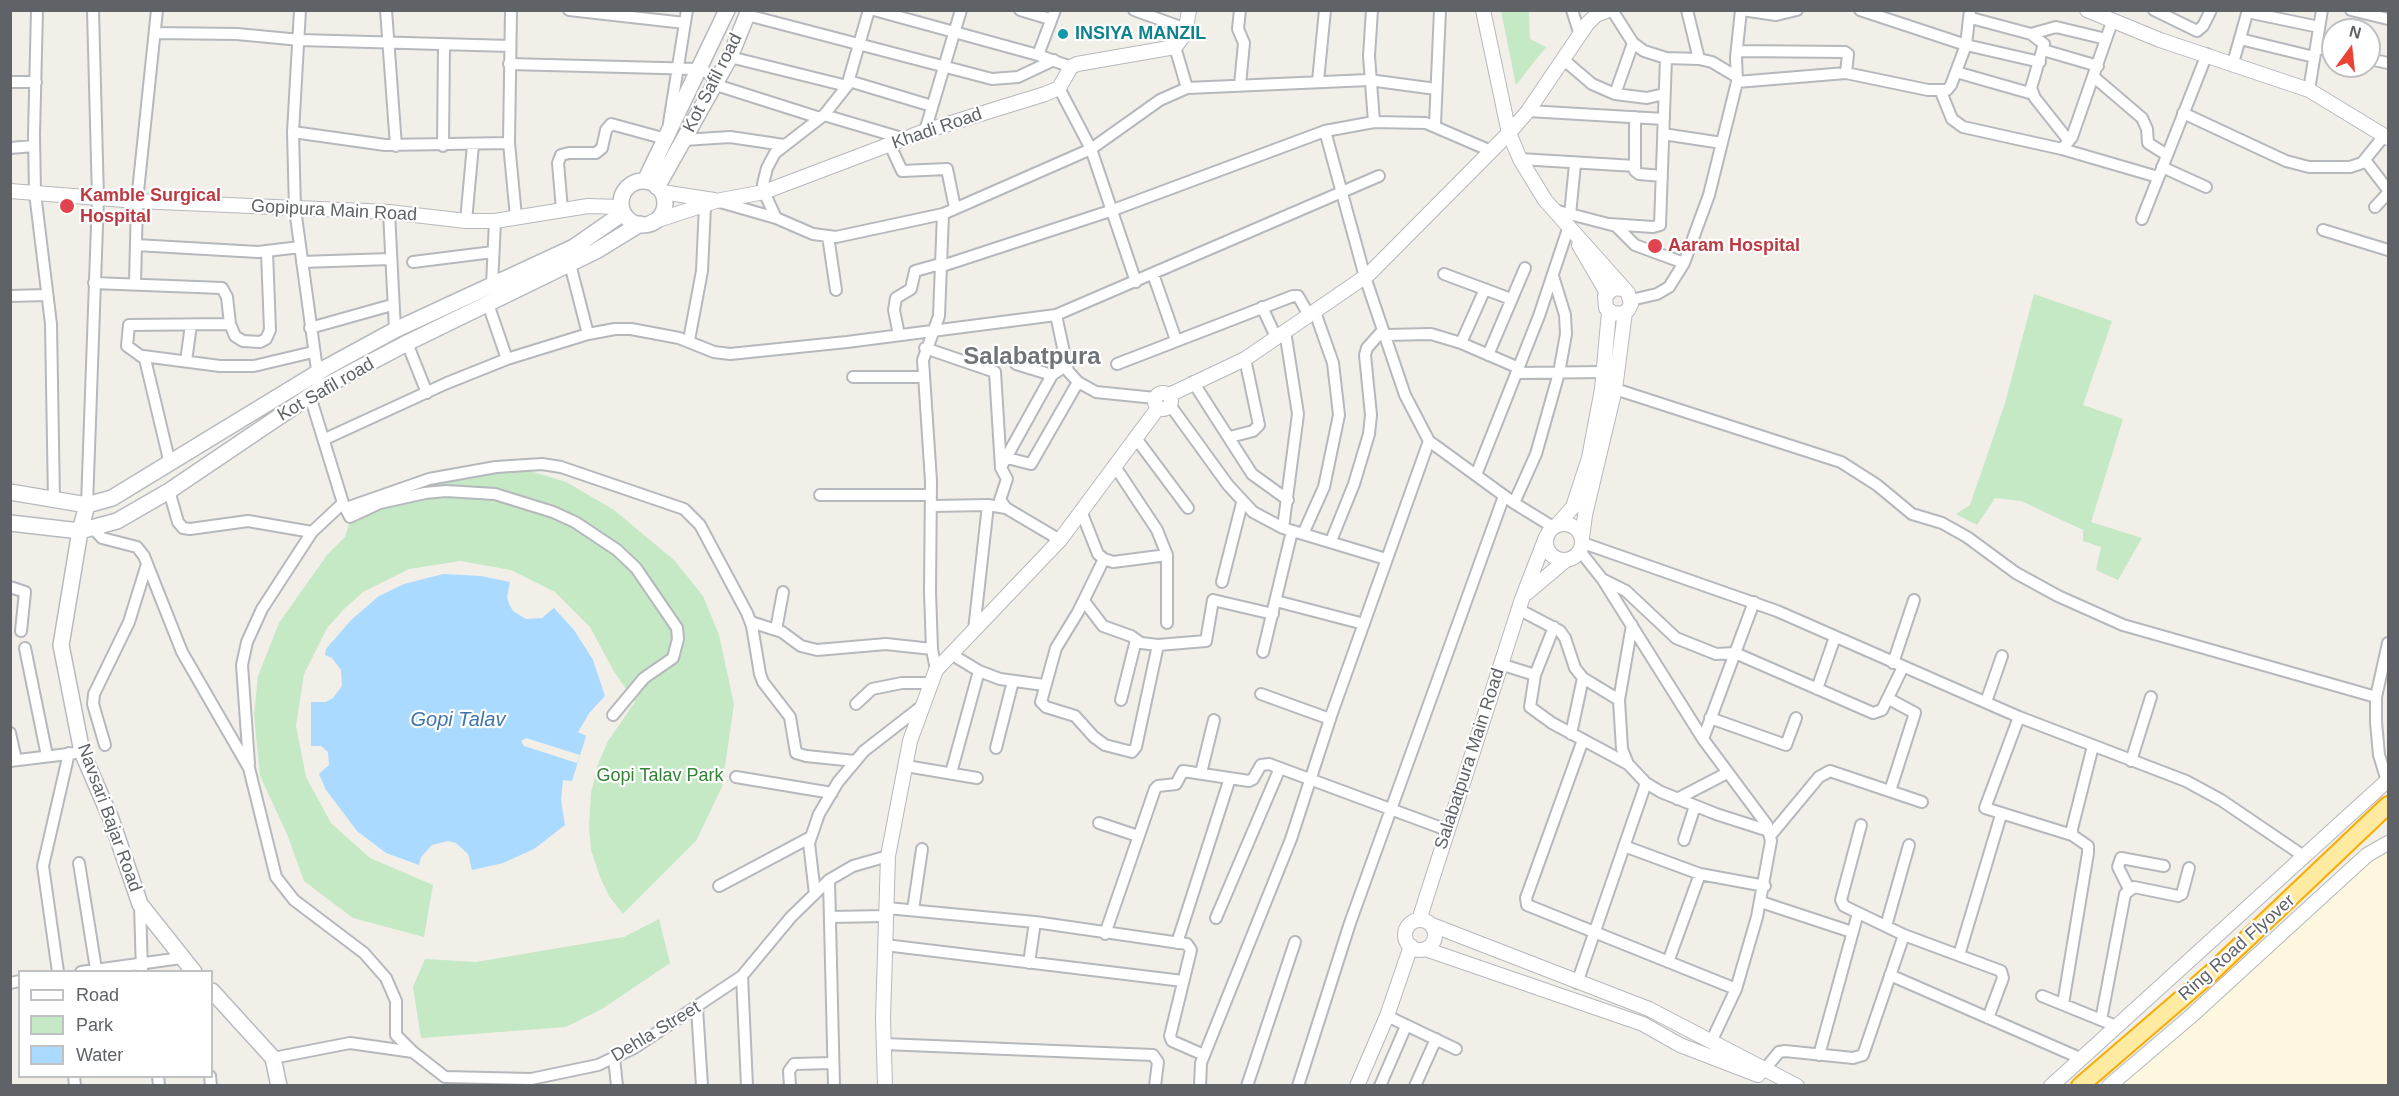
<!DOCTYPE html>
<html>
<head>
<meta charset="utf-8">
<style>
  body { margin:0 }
  #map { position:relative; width:2399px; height:1096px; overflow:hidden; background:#f1efe8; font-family:Arial,sans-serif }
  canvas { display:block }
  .frame { position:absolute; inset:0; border:12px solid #5f6368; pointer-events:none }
  .legend { position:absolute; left:18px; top:970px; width:195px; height:108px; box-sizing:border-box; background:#fff; border:2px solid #bfc1c3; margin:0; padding:8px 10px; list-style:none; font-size:18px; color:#5f6368 }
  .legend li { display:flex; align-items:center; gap:12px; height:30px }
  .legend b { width:30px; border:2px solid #bfc1c3 }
  .north { position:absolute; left:2321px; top:18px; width:60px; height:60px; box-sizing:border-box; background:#fff; border:2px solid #bfc1c3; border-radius:50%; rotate:15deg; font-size:16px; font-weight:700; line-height:24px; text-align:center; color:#5f6368 }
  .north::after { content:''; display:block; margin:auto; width:21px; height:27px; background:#ea4335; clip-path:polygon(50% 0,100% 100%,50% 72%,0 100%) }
</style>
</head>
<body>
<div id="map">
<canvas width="2399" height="1096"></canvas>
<div class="frame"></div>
<ul class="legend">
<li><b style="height:8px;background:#fff"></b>Road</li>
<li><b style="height:16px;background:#c5e8c5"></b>Park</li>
<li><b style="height:16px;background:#aadaff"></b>Water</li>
</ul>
<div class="north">N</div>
</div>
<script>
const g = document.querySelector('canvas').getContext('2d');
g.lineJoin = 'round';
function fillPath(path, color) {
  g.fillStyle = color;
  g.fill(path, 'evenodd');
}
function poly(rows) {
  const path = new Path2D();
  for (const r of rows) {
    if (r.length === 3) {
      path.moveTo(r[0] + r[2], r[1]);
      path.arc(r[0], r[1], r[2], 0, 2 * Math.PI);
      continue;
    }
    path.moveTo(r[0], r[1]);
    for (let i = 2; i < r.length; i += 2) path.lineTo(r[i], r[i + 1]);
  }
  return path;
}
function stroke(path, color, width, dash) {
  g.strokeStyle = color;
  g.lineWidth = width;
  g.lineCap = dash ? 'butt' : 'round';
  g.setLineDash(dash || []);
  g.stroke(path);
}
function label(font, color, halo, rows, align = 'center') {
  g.font = font + ' Arial,sans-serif';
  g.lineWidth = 4.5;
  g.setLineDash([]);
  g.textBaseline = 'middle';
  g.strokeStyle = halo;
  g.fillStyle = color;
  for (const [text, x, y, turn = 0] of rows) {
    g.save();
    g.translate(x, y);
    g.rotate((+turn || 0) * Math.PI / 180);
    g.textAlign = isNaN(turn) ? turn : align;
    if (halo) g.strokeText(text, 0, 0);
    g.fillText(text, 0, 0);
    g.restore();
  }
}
fillPath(poly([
  [2388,846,2388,1085,2116,1086,2367,858]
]), '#fef7e0');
fillPath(poly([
  [1501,11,1529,11,1530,39,1546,47,1516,85],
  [2034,294,2112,321,2083,405,2123,419,2091,522,2142,538,2118,580,2096,570,2101,547,2083,541,2083,530,2021,501,1995,498,1977,525,1956,514,1970,505,2005,403],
  [527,470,566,482,614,510,674,560,703,596,719,635,734,704,722,787,696,841,623,914,609,896,600,877,591,850,589,826,591,793,598,764,608,741,635,702,613,670,590,627,555,592,511,570,460,561,409,569,363,592,343,610,327,628,304,674,296,726,306,777,331,823,370,858,433,885,424,937,353,918,304,881,287,834,260,776,254,715,258,676,279,623,327,555,345,537,355,505,436,480],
  [659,919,670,963,602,1009,566,1027,421,1038,413,987,425,959,476,962,624,937]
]), '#c5e8c5');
fillPath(poly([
  [443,574,481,576,510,582,507,597,509,604,513,611,526,619,542,618,554,608,574,630,593,660,605,696,590,712,578,732,586,736,572,781,563,780,561,800,565,825,534,849,503,863,472,870,468,854,456,843,448,841,432,845,421,857,419,865,386,853,357,831,326,790,319,774,329,765,328,752,321,746,311,746,311,702,326,702,333,698,342,686,341,670,332,658,325,655,326,649,351,620,379,596,404,584]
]), '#aadaff');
fillPath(poly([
  [526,738,580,755,577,763,524,746,521,741]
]), '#f1efe8');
const minor = poly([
  [37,10,34,135,35,193,51,324,54,501],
  [300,10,293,132,295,209,318,377],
  [386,10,396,146],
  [511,10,509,143,516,217],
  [569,10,685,23],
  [874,10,1038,55,1071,67],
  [1020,10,1050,19],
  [1134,10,1186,29],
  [1372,10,1369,56,1374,122],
  [1572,10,1580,35],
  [1612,10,1633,43,1644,51,1666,58,1699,59,1712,62,1737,77],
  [1687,10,1699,59],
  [1742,10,1776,15,1797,10],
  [1860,10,1966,45,2040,62],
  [2154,10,2197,31,2203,26,2211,10],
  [2351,10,2388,19],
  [2247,12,2319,27],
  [747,15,992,79,1018,77,1054,60],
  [1971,18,2031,34,2044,44,2031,88,2035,98,2069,141],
  [156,33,237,34,300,40,510,46],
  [2031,34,2056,27,2106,39],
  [2240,39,2314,57],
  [1175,47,1187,88],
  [2316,48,2333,51],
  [2043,50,2098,66],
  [1737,51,1845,52,1848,54,1846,73],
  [1038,55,1055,10],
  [730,57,847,86],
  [2369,59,2388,63],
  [1564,60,1592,84,1615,94,1647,98,1664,94],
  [2233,63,2248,10],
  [509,64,700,69,717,78],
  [1956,72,2033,94],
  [2094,77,2142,118,2147,129,2148,143,2167,155],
  [849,81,932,106],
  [1318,81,1325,10],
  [10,82,36,82],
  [1737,82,1846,73,1928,90,1947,90,1951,85,1966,45,1970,10],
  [713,84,820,118],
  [1240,85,1244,43,1238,29,1240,10],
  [1059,88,1091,149,1136,282],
  [2309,90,2322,10],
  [1941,92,1952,119,1963,127,2062,149,2072,137,2112,22],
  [1615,94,1633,43],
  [1528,111,1664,119],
  [2183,113,2286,161,2309,167,2350,167,2362,163,2384,136],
  [824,115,905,139],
  [1635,117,1635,171,1639,174,1662,176],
  [669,123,687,10],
  [1435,124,1440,10],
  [925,131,961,10],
  [1325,131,1365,277,1405,395,1429,441,1514,503,1553,527],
  [293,132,385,145,509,143],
  [1663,134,1722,143],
  [684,140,730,137,784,145],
  [890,145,902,171,947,169,955,208],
  [443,146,444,45],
  [10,148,34,146],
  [2062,149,2158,177],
  [1520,159,1635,166],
  [2365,160,2388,190],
  [2162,167,2206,187],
  [720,202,776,218,813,234,836,237,943,214,939,316,923,360,931,481,930,592,932,649,936,670],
  [2375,207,2388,193],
  [562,210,558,163,561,155,569,153,596,153,602,148,606,130,611,124,666,139],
  [1554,210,1616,226,1635,245,1684,263],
  [389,212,395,330],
  [943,214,1091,149,1160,100,1187,88,1369,80,1436,89],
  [1570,215,1575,164],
  [776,218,764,192,763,184,767,168,775,153,824,115,847,86,869,10],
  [2142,219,2207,54],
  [466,221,473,145],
  [1609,224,1653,227,1660,225,1666,58],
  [2323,230,2388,250],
  [828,236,836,290],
  [136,245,258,252,300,247],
  [302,262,390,259],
  [413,262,493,252],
  [570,264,588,334],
  [939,267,1113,210,1325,131,1374,122,1426,123,1491,151],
  [1153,274,1176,340],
  [1444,274,1511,299],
  [94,283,222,288,227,297,230,324,235,336,243,341,260,342,266,339,270,330,267,252],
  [135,284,137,201,157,10],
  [492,285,495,221],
  [10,296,47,295],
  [1631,300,1657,294,1669,287,1684,263,1709,195,1737,82,1736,57,1741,10],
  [488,304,507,359],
  [1262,307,1276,337],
  [1056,315,1068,371,1078,382,1096,392,1155,398],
  [310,328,392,305],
  [899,335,894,310,896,298,911,289,915,271,940,264],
  [1385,335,1431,334,1461,343,1519,368],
  [689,340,702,271,705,206],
  [407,343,427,393],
  [1461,343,1485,289],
  [925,348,995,372,1001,468,1007,479,1000,500,1006,508],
  [1488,355,1525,268],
  [143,356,220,366,254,366,313,352],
  [186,361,191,325],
  [1016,364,1052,375],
  [1117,364,1293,296,1298,296,1309,315],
  [1517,373,1604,372],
  [853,377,924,377],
  [1193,382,1252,474,1288,500],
  [1615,389,1841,462,1877,485,1912,514,1942,523,1967,537,2016,573,2058,596,2123,625,2376,697],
  [310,396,343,503,350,517,380,503,425,493,446,491,495,494,553,512,575,522,617,550,636,568,677,628,678,639,673,658,644,678,613,715],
  [1170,405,1228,485,1253,512,1283,528,1386,559],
  [1135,437,1188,508],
  [1230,437,1253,431,1259,425,1245,359],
  [325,439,447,383,507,359,588,334,615,329,631,329,679,338,714,352,730,354,847,342,1056,315,1379,176],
  [1007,458,1031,464,1078,382],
  [170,464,145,359,127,346,129,325,230,324],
  [1114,465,1157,530,1167,555,1167,623],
  [1001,467,1052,375,1067,365],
  [1476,475,1539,316,1569,226],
  [169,491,178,522,183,528,190,529,248,521,312,532],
  [820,495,931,495],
  [1514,503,1536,454,1559,373,1566,334,1565,315,1553,276],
  [87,505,98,198,93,10],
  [932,506,988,505,1006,508,1060,540],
  [346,508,429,479,496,467,542,464,561,467,684,509,700,525,747,613,752,626,760,674,763,682,790,717,796,753,806,756,855,761],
  [1081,511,1098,554,1104,559,1113,562,1167,555],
  [92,527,102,538,137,547,144,556,182,652,249,768,276,877,294,900,364,953,386,978,396,1001,396,1035,413,1052],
  [1283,528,1298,414,1285,331],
  [1303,534,1324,487,1339,415,1333,363,1315,312],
  [1331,541,1354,484,1369,434,1371,415,1365,355,1367,348,1383,330],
  [1583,543,1777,611,2019,717,2186,781,2221,800,2305,857],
  [1580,551,1603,580,1703,739,1767,825,1771,841,1757,917,1736,989,1711,1042],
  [1104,559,1078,612,1056,648,1041,702,1046,707,1075,716,1094,737,1105,745,1132,752,1136,747,1158,645],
  [1604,580,1626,591,1676,638,1716,654,1735,653,1873,713,1882,710,1903,667],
  [1222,582,1242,503],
  [10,587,25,592,21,631],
  [1084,601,1103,626,1131,636,1141,643,1158,645,1206,641,1213,600,1273,614],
  [1276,601,1364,624],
  [1518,609,1560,631,1565,638,1575,668,1583,678,1619,700],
  [751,622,782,632,801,646,817,650,886,644,932,649],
  [1632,625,1619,700,1622,749,1628,764,1646,783,1661,792,1716,814,1769,831],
  [1554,627,1535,675,1530,707,1552,723,1628,764],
  [776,630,783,592],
  [974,630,988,505],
  [25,648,47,756],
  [1263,652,1292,531],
  [951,654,979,671,1000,679,1044,685],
  [1893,663,1914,600],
  [1500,664,1535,675],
  [1817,689,1835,637],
  [1261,694,1330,719],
  [1889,699,1915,713,1890,791],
  [1121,700,1136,640],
  [1986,702,2002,656],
  [856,704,872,689,902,683,931,683],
  [2019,717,1985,808,2072,835],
  [1710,718,1786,745,1796,718],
  [10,733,16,760],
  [1571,734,1583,678],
  [1703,739,1754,602],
  [1583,740,1526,898,1527,905,1736,989],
  [105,745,93,704,94,694,129,622,147,564],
  [996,748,1013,681],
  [10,761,76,753],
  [2131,761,2151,697],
  [249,764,242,665,247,642,262,609,312,532,343,503],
  [906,766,977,778],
  [951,773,979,671],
  [1201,773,1214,720],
  [736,777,832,793],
  [2387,781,2379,755,2376,722,2376,697,2388,643],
  [1677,799,1727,773],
  [1099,823,1138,836],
  [1861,825,1841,900,1844,906,1904,935,2001,971,2003,978,1988,1018],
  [1770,836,1819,777,1830,771,1922,802],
  [1684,840,1695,806],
  [1624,846,1700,874,1765,886],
  [79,863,96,969],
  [829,880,834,1086],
  [719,886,811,837],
  [2129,889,2118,867,2121,858,2164,866],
  [815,894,809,843,819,814,838,782,864,751,922,706],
  [1761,902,1852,932],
  [140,904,142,972],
  [887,908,1035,922,1187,944,1191,950,1170,1036,1172,1041,1204,1055],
  [913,910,922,849],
  [830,917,886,916],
  [1216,918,1280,768],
  [1886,926,1909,845],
  [1105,934,1155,789,1158,786,1176,784,1183,771,1249,781,1253,779,1261,765,1269,764,1447,830],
  [1177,943,1230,778],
  [885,945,1183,981],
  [1959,955,2001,815],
  [1668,962,1700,874],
  [1029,963,1035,922],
  [58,972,43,866,69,753],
  [81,972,181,958],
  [1890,975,2080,1058],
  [742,976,747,1086],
  [10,983,20,981],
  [1577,983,1646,783],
  [2042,996,2116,1026],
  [2063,1004,2088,853,2088,846,2072,835,2072,829,2093,746],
  [697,1008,702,1086],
  [1387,1016,1456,1049],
  [2101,1020,2125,894,2134,887,2178,896,2182,894,2189,868],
  [884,1044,1153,1055,1158,1062,1155,1086],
  [1819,1055,1858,913],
  [273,1058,350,1043,413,1052,445,1077,531,1079,598,1065,634,1048,742,976,791,917,829,880,853,866,888,856],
  [614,1058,617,1086],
  [1765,1069,1779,1052,1785,1051,1853,1058,1863,1055,1904,935],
  [74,1076,75,1086],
  [158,1076,159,1086],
  [210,1076,211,1086],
  [790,1086,789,1071,794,1064,833,1063],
  [1200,1086,1201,1063,1291,839,1332,713,1429,441],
  [1247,1086,1295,942],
  [1298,1086,1350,923,1504,496],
  [1380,1086,1406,1026],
  [1415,1086,1436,1039]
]);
const tertiary = poly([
  [1483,10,1509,133,1520,159,1545,200,1628,293,1631,304,1628,310,1621,314,1613,313,1606,308,1605,296,1614,288,1623,289],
  [2087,10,2160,40,2309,90,2388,138],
  [10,191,137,201,389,212,466,221,495,221,588,206,621,207],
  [662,192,714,200],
  [652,222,716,201,764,192,925,131,1045,94,1059,88,1071,67,1077,64,1175,47,1185,34,1189,10],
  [1579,245,1607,293],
  [1163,401,8],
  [1169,395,1245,359,1369,274,1509,133,1528,111,1587,24,1596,15,1609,10],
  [1564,542,18],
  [1558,524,1573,507,1589,458,1602,389,1609,312],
  [1582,538,1585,515,1615,389,1625,312],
  [1527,593,1566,560],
  [1419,920,1522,599,1546,537],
  [1420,935,15],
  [1432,925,1649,1009,1797,1086],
  [1425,949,1643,1024,1680,1045,1758,1075],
  [885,1086,883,1018,888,856,910,741,936,670,1060,540,1158,408],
  [1357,1086,1387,1016,1411,946],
  [2051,1086,2388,780],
  [2109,1086,2190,1017,2367,855,2388,843]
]);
const secondary = poly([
  [645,181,727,10],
  [643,203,22],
  [657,187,730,57,749,10],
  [10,492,87,505,112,498,327,367,395,330,574,247,623,213],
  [87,505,80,531,61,645,82,752,111,819,140,904,194,972],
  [10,523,80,531,117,521,169,491,320,389,407,343,596,251,640,224],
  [212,991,273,1058,279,1086]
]);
const trunk = poly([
  [2080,1086,2210,974,2388,805]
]);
stroke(minor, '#b5b8bc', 14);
stroke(tertiary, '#b5b8bc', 16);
stroke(secondary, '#b6babf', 18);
stroke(trunk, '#f9ab00', 20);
stroke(minor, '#fff', 10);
stroke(tertiary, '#fff', 14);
stroke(secondary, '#fff', 15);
stroke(trunk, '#feeaa1', 16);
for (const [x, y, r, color] of [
  [1063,34,6,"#0f9aa8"],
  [67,206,8,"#e0444e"],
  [1655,246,8,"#e0444e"]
]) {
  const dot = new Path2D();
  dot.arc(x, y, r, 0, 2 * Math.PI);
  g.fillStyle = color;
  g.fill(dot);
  stroke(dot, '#fff', 2);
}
label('bold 18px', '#0d838f', '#fff', [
  ["INSIYA MANZIL",1075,34]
], 'left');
label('18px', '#5f6368', '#fff', [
  ["Kot Safil road",713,83,-63],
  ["Khadi Road",937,129,-19],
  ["Gopipura Main Road",334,211,3],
  ["Kot Safil road",326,390,-30],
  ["Salabatpura Main Road",1470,759,-72],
  ["Navsari Bajar Road",109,818,70],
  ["Ring Road Flyover",2237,948,-42],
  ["Dehla Street",656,1032,-31]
]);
label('bold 18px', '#be3a42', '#fff', [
  ["Kamble Surgical",80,196],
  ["Hospital",80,217],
  ["Aaram Hospital",1668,246]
], 'left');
label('18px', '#348238', '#fff', [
  ["Gopi Talav Park",660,776]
]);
label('italic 20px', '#4174aa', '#fff', [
  ["Gopi Talav",458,720]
]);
label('bold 24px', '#70757a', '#fff', [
  ["Salabatpura",1032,357]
]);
</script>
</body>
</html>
